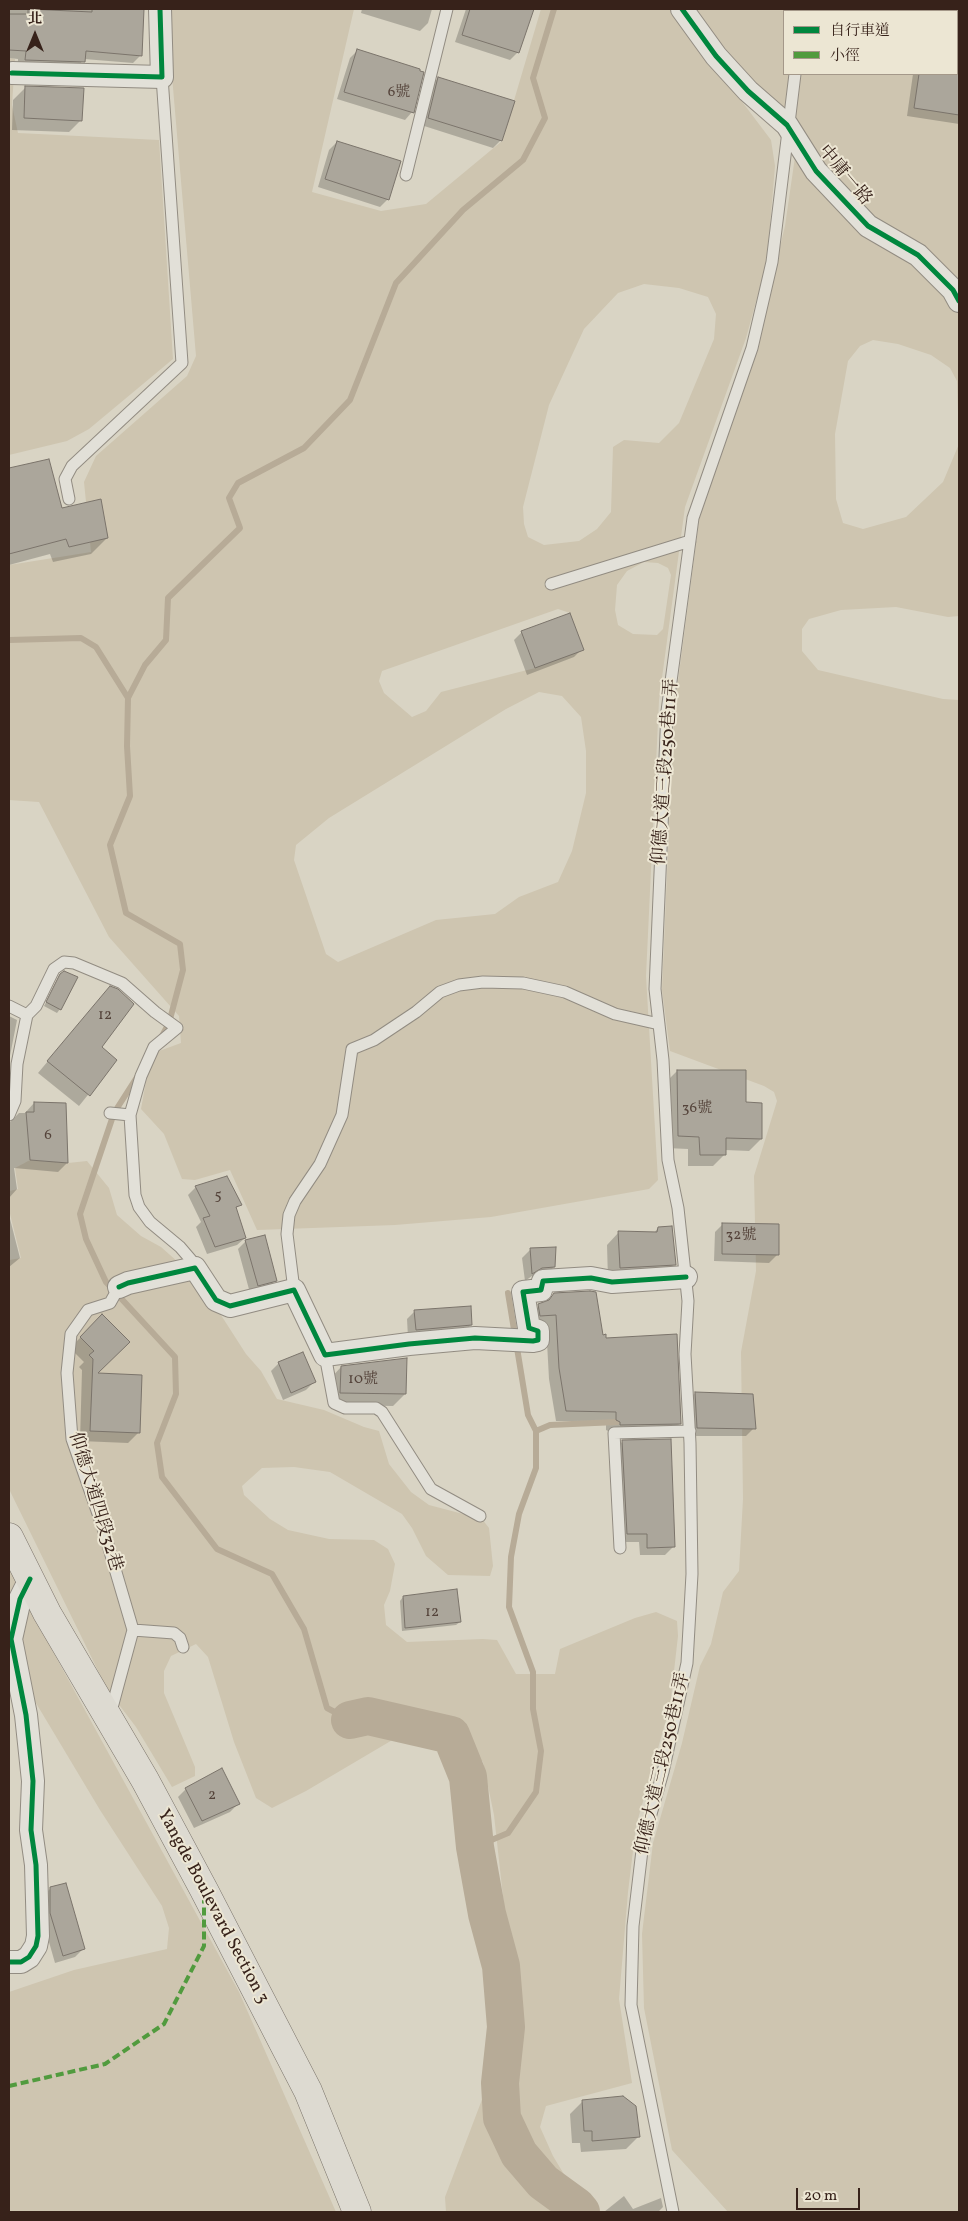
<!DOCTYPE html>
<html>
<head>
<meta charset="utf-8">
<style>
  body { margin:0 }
  #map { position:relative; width:968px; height:2221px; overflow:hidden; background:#d9d4c4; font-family:Vollkorn,"Noto Serif TC",serif }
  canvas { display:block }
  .frame { position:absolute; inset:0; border:10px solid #37221a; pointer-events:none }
  .legend { position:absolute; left:783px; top:10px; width:175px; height:65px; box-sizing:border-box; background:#ece6d3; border:1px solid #a49889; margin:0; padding:6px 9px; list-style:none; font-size:15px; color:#37221a }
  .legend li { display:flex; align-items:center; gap:10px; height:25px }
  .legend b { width:25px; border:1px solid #a49889 }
  .north { position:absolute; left:10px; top:10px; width:50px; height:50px; -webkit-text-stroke:4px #ece6d3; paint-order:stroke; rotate:0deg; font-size:14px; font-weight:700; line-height:20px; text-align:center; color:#37221a }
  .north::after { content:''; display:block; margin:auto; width:18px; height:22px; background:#37221a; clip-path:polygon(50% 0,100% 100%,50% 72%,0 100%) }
  .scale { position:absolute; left:796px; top:2188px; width:64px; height:22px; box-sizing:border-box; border:2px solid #37221a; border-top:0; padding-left:6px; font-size:15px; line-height:18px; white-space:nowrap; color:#37221a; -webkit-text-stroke:4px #ece6d3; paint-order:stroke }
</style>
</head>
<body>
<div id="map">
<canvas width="968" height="2221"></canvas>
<div class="frame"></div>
<ul class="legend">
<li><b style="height:6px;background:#00873e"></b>自行車道</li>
<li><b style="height:6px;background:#519b3e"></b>小徑</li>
</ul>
<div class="north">北</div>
<div class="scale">20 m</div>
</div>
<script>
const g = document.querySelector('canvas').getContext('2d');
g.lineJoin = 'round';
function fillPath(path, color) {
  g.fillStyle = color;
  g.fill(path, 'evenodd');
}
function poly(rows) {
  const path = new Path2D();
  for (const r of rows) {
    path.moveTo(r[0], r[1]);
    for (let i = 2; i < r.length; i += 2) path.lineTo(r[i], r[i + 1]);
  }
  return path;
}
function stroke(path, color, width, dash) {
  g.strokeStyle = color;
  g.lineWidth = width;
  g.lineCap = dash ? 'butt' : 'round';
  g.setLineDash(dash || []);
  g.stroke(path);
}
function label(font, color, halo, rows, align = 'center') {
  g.font = font + ' Vollkorn,"Noto Serif TC",serif';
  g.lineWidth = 4;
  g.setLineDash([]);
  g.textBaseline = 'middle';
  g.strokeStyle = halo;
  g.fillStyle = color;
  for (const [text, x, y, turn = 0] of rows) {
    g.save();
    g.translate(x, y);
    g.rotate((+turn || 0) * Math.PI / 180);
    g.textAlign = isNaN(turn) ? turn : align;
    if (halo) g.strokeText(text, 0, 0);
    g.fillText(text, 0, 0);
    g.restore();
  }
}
fillPath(poly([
  [170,9,354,9,312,192,381,211,426,204,502,141,541,9,672,9,771,140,775,166,767,262,746,338,685,507,659,700,646,976,658,1180,649,1189,491,1217,395,1225,257,1230,230,1170,195,1180,182,1179,164,1134,141,1109,151,1054,181,1043,179,1016,109,937,39,802,9,800,9,565,91,552,84,482,96,456,187,376,196,356,172,76],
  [644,284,679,288,708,297,716,314,714,339,679,423,659,443,624,440,613,447,611,512,597,529,579,541,544,545,528,537,524,524,523,507,549,405,584,329,618,293],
  [644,562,658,563,668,568,671,575,663,629,657,635,633,634,618,625,615,610,617,585,627,571],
  [558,609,570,613,535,668,441,692,426,711,412,717,384,693,379,681,382,671],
  [539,692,562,696,581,717,586,751,586,793,572,851,558,882,519,897,495,914,436,920,338,962,326,954,294,860,296,845,329,818,506,709],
  [692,9,959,9,959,616,948,617,896,607,841,610,809,619,802,629,802,651,818,670,943,699,959,700,959,2212,728,2212,672,2150,644,2008,642,1934,653,1843,682,1743,700,1666,711,1644,723,1592,739,1571,743,1499,741,1352,756,1271,754,1176,777,1101,774,1092,764,1086,670,1051,662,990,674,712,699,520,770,289,785,226,796,150],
  [784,11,957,11,957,74,784,74],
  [873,340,898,344,931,355,950,368,957,381,959,444,943,482,906,517,863,529,843,523,836,499,835,434,848,361,860,346],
  [9,58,15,59,12,105,18,133,159,140,173,359,89,429,67,441,9,455],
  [30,1160,68,1163,87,1161,109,1188,117,1215,141,1236,161,1247,187,1270,219,1312,246,1354,261,1371,277,1399,324,1410,364,1427,379,1431,389,1464,411,1492,429,1505,482,1519,489,1528,493,1566,490,1576,448,1575,426,1556,412,1528,402,1514,330,1472,294,1467,262,1468,242,1486,244,1495,270,1519,288,1530,329,1539,374,1540,388,1549,395,1564,390,1591,384,1605,386,1625,407,1642,483,1639,497,1640,516,1674,555,1674,560,1649,635,1618,656,1612,677,1621,678,1636,670,1706,636,1826,628,1892,619,1999,632,2083,546,2106,540,2127,553,2156,577,2196,577,2212,446,2212,445,2197,486,2089,499,2023,508,1942,494,1815,483,1762,447,1721,411,1729,306,1791,272,1808,256,1798,234,1742,208,1657,196,1644,171,1656,164,1671,164,1693,195,1767,195,1776,172,1787,136,1727,107,1689,9,1489,9,1260,21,1258,9,1210,9,1191,18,1189,15,1168],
  [9,1567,51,1648,239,1992,336,2212,9,2212,9,1992,74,1970,167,1949,169,1928,162,1906,100,1810,30,1693,9,1647]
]), '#cec5b0');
fillPath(poly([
  [9,9,143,9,141,55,133,63,84,59,76,69,18,68,18,59,9,58],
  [362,9,432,9,428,23,420,31,361,13],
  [466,9,532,9,518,52,510,60,455,42],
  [922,9,959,9,959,33,957,33,957,11,922,11],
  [358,50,412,112,405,120,337,99,350,58],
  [957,69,959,69,959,124,907,116,913,74,957,74],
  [438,78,501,140,493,148,421,125,430,86],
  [25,88,81,120,69,132,12,130,13,100],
  [337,142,388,199,380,207,318,187,329,150],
  [48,460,61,509,107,538,91,554,53,562,50,554,9,565,9,469],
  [522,632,582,649,574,657,527,675,514,640],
  [61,975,60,1009,57,1013,44,1006],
  [110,987,100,1047,116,1060,79,1106,38,1073],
  [9,1016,17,1020,9,1061],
  [677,1071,745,1103,761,1139,749,1151,725,1150,725,1154,713,1166,688,1166,688,1149,666,1148,665,1083],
  [34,1103,67,1163,58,1172,14,1168,17,1189,9,1198,9,1123,19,1113,25,1113],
  [196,1187,240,1205,235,1209,245,1238,237,1245,207,1254,196,1227,201,1222,188,1195],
  [9,1215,20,1258,9,1267],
  [723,1224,777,1255,769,1263,714,1261,715,1232],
  [658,1228,674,1264,662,1276,608,1280,607,1245,619,1232,654,1233],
  [246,1241,276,1280,268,1288,250,1293,238,1249],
  [555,1248,554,1267,546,1275,532,1276,525,1281,522,1258,530,1250],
  [554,1295,605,1339,680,1423,670,1434,610,1432,606,1430,606,1421,556,1421,549,1379,546,1324,528,1315],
  [415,1311,471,1325,463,1333,408,1338,407,1319],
  [102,1316,95,1374,139,1432,128,1443,80,1441,82,1370,79,1367,84,1362,70,1348],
  [279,1363,314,1382,306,1390,283,1400,271,1371],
  [341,1367,405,1394,393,1406,329,1405,329,1380],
  [695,1393,754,1428,746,1436,689,1436,687,1401],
  [622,1442,673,1547,665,1555,640,1555,639,1542,619,1542,614,1450],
  [403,1597,460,1622,456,1625,402,1631,400,1601],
  [186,1789,238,1804,230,1812,194,1828,178,1797],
  [50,1889,83,1949,75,1957,55,1963,43,1921,42,1897],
  [623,2097,638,2137,626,2149,581,2152,580,2143,572,2143,570,2114,582,2102],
  [624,2196,633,2209,661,2198,663,2207,658,2212,604,2212]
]), '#0003');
stroke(poly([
  [9,640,81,638,96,647,128,698,127,746,130,796,110,845,126,913,180,944,183,970,169,1023,161,1038],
  [128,698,145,665,166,640,168,598,240,528,229,498,238,483,304,448,350,400,396,283,463,210,523,160,545,118,533,78,554,9],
  [137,1077,114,1113,80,1214,86,1239,106,1282,175,1357,176,1394,157,1443,162,1477,217,1549,272,1574,304,1629,327,1708,350,1720],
  [536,1431,550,1425,617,1422],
  [475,1847,508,1833,536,1792,541,1751,533,1709,533,1672,509,1607,511,1557,519,1514,536,1468,536,1431,528,1415,508,1293]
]), '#b7ab97', 6);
stroke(poly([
  [350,1720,368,1716,451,1735,468,1777,475,1847,487,1914,501,1966,506,2027,500,2083,502,2118,519,2154,543,2182,576,2206,581,2212]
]), '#b7ab97', 38);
const building = poly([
  [28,9,92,12,92,9,144,9,142,56,86,51,85,62,25,60,26,51,9,50,9,14,28,14,28,9],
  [470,9,534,9,519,53,462,35,470,9],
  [357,49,420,69,420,71,424,72,414,113,344,92,357,49],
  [919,74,959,74,959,115,914,108,919,74],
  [438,77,515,101,502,141,428,118,438,77],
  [25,86,84,88,82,121,24,118,25,86],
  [337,141,401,161,389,200,325,179,337,141],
  [49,459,62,508,101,499,108,538,69,547,66,539,9,554,9,468,49,459],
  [570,613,584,650,535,668,521,631,570,613],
  [64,971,78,977,61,1010,46,1002,60,974,64,971],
  [110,986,118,989,134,1004,102,1047,117,1060,90,1096,47,1061,110,986],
  [677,1070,746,1070,746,1102,762,1103,762,1139,726,1138,726,1155,700,1155,699,1137,678,1136,677,1070],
  [34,1102,66,1103,68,1163,30,1160,26,1112,34,1112,34,1102],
  [227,1176,242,1205,236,1207,246,1238,215,1247,203,1218,210,1216,195,1186,227,1176],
  [722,1223,779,1224,779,1255,722,1254,722,1223],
  [672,1226,676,1265,620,1268,618,1231,657,1232,658,1227,672,1226],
  [265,1235,277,1281,258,1286,245,1240,265,1235],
  [556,1247,555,1267,542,1268,532,1274,530,1248,556,1247],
  [590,1291,596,1292,603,1335,606,1334,606,1338,677,1334,681,1424,620,1425,620,1422,616,1420,616,1412,566,1411,559,1368,556,1315,540,1316,538,1304,549,1300,554,1293,590,1291],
  [471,1306,472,1325,416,1330,414,1310,471,1306],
  [102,1314,130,1342,98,1373,142,1375,140,1433,90,1431,93,1359,89,1355,94,1351,80,1337,102,1314],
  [303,1352,316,1382,291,1393,278,1362,303,1352],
  [407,1358,406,1394,340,1393,341,1366,407,1358],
  [695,1392,753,1394,756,1429,697,1428,695,1392],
  [671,1439,675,1547,647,1548,647,1534,627,1534,622,1440,671,1439],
  [457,1589,461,1622,405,1628,403,1596,457,1589],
  [222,1768,240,1804,202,1821,185,1788,222,1768],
  [66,1883,85,1949,63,1956,50,1913,50,1887,66,1883],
  [623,2096,636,2106,640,2137,592,2141,592,2131,584,2131,582,2100,623,2096]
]);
fillPath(building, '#aba69b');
stroke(building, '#7b746b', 1);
const service = poly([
  [803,11,803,9],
  [406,175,447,9],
  [69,499,65,479,72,466,182,363,162,77],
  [551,584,690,541],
  [9,1006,27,1015,36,1006,54,969,64,962,74,963,122,983,155,1012,177,1028,154,1047,141,1076,130,1115,110,1113],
  [9,1115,15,1101,17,1064,27,1015],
  [130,1115,135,1195,139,1207,150,1222,180,1247,198,1268],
  [294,1290,287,1234,289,1215,295,1201,320,1164,342,1115,352,1049,374,1040,416,1012,440,992,459,985,483,982,523,983,565,992,615,1014,659,1024],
  [325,1355,334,1403,345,1408,376,1408,382,1412,431,1489,480,1516],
  [620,1548,614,1433,690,1431],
  [133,1630,174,1633,180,1638,183,1647],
  [110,1715,133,1630,103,1528,72,1439,67,1373,71,1334,88,1310,110,1303,119,1287],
  [673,2212,631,2005,633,1926,643,1842,663,1772,687,1663,692,1574,690,1443,685,1354,688,1301,678,1208,668,1160,663,1060,655,989,667,711,693,518,752,348,772,262,795,74]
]);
const minor = poly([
  [682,9,716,56,748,91,787,125,816,171,868,226,918,255,953,290,959,301],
  [12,73,162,77,160,9],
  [119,1287,128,1283,195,1268,216,1300,230,1306,294,1290,325,1355,409,1344,475,1338,533,1341,538,1340,538,1331,529,1328,523,1292,541,1290,543,1281,591,1278,612,1282,686,1277],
  [9,1962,21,1962,29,1957,36,1946,38,1936,36,1865,31,1830,33,1781,26,1715,11,1639,20,1599,30,1579]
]);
const primary = poly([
  [9,1537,47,1613,145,1780,204,1890,308,2091,357,2212]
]);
stroke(service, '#928c82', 13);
stroke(minor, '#928c82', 24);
stroke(primary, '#7b746b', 29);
stroke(service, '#e2e0d8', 11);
stroke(minor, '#e2e0d8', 22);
stroke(primary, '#dddad1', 28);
stroke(poly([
  [9,2086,105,2064,164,2024,204,1946,204,1890]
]), '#519b3e', 4, [8, 4]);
stroke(poly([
  [682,9,716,56,748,91,787,125,816,171,868,226,918,255,953,290,959,301],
  [12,73,162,77,160,9],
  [119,1287,128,1283,195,1268,216,1300,230,1306,294,1290,325,1355,409,1344,475,1338,533,1341,538,1340,538,1331,529,1328,523,1292,541,1290,543,1281,591,1278,612,1282,686,1277],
  [9,1962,21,1962,29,1957,36,1946,38,1936,36,1865,31,1830,33,1781,26,1715,11,1639,20,1599,30,1579]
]), '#00873e', 5);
label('15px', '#54433a', null, [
  ["6號",399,93],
  ["12",105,1016],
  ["36號",697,1109],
  ["6",48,1136],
  ["5",218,1196],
  ["32號",741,1236],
  ["10號",363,1380],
  ["12",432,1613],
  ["2",212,1796]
]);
label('18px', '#37221a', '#ece6d3', [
  ["中庸一路",844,176,50],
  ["仰德大道三段250巷11弄",667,772,-86],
  ["仰德大道四段32巷",94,1502,73],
  ["仰德大道三段250巷11弄",664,1764,-77],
  ["Yangde Boulevard Section 3",212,1907,62]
]);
</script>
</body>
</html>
